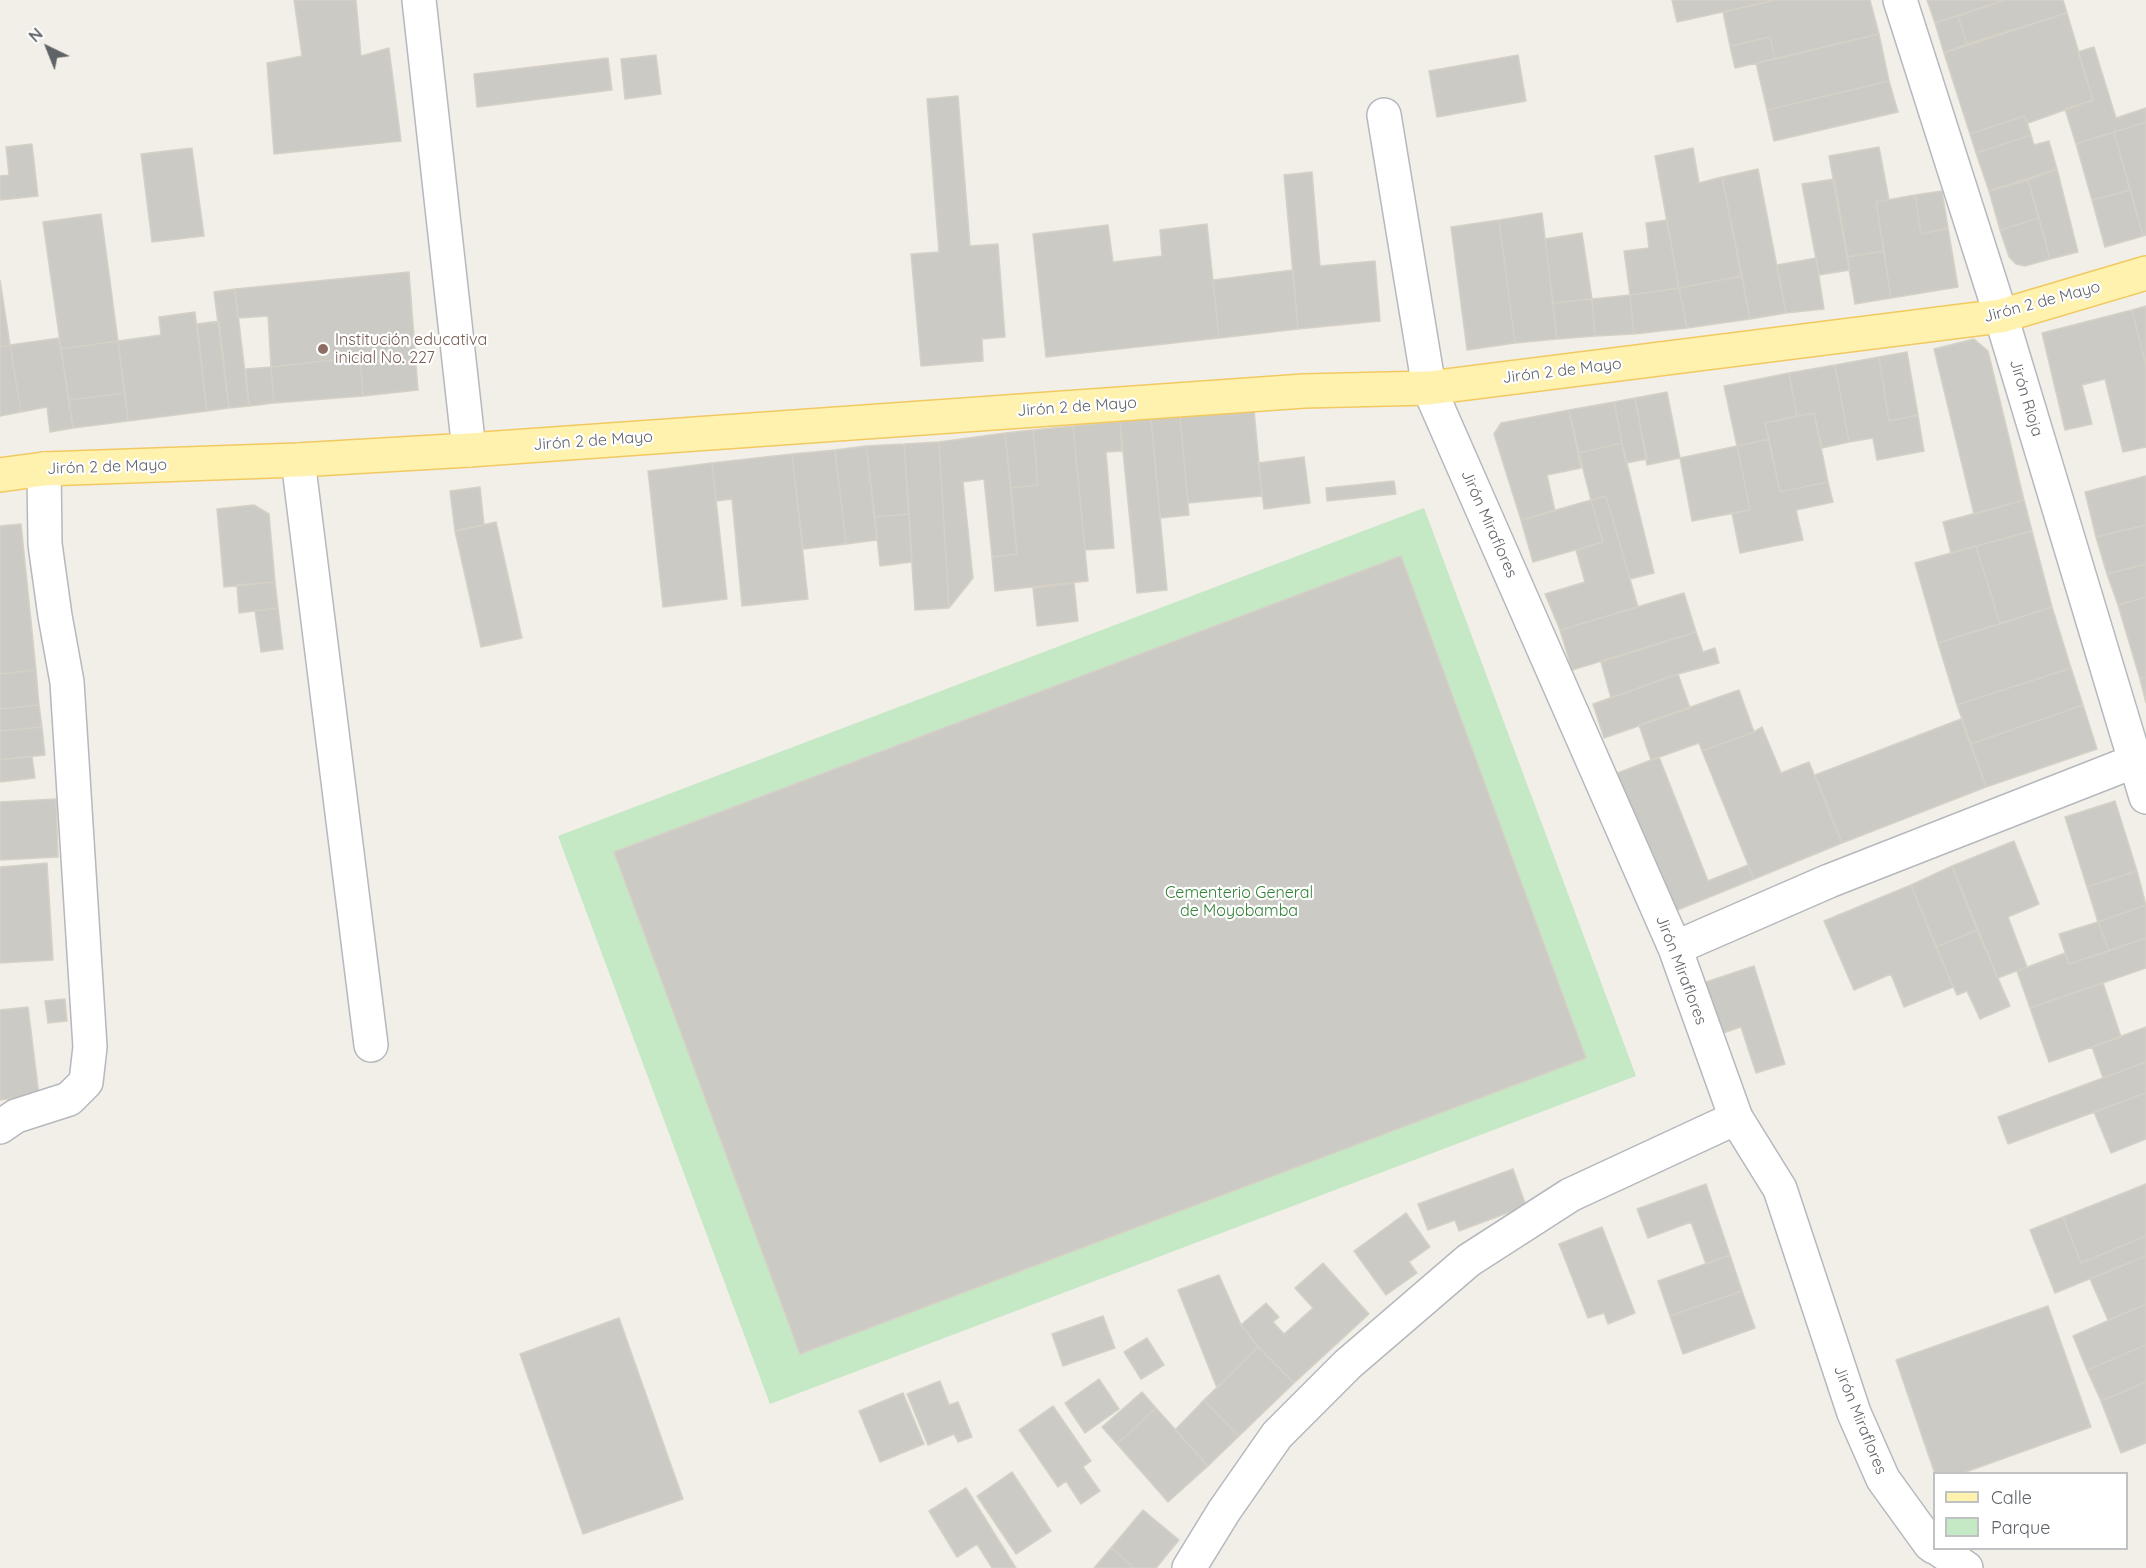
<!DOCTYPE html>
<html>
<head>
<meta charset="utf-8">
<style>
  body { margin:0 }
  #map { position:relative; width:2146px; height:1568px; overflow:hidden; background:#f1efe8; font-family:Quicksand,sans-serif }
  canvas { display:block }
  .legend { position:absolute; left:1933px; top:1472px; width:195px; height:78px; box-sizing:border-box; background:#fff; border:2px solid #bfc1c3; margin:0; padding:8px 10px; list-style:none; font-size:18px; color:#5f6368 }
  .legend li { display:flex; align-items:center; gap:12px; height:30px }
  .legend b { width:30px; border:2px solid #bfc1c3 }
  .north { position:absolute; left:18px; top:18px; width:60px; height:60px; -webkit-text-stroke:4px #fff; paint-order:stroke; rotate:317deg; font-size:16px; font-weight:700; line-height:24px; text-align:center; color:#5f6368 }
  .north::after { content:''; display:block; margin:auto; width:21px; height:27px; background:#5f6368; clip-path:polygon(50% 0,100% 100%,50% 72%,0 100%) }
</style>
</head>
<body>
<div id="map">
<canvas width="2146" height="1568"></canvas>
<ul class="legend">
<li><b style="height:8px;background:#fff2af"></b>Calle</li>
<li><b style="height:16px;background:#c5e8c5"></b>Parque</li>
</ul>
<div class="north">N</div>
</div>
<script>
const g = document.querySelector('canvas').getContext('2d');
g.lineJoin = 'round';
function fillPath(path, color) {
  g.fillStyle = color;
  g.fill(path, 'evenodd');
}
function poly(rows) {
  const path = new Path2D();
  for (const r of rows) {
    path.moveTo(r[0], r[1]);
    for (let i = 2; i < r.length; i += 2) path.lineTo(r[i], r[i + 1]);
  }
  return path;
}
function stroke(path, color, width, dash) {
  g.strokeStyle = color;
  g.lineWidth = width;
  g.lineCap = dash ? 'butt' : 'round';
  g.setLineDash(dash || []);
  g.stroke(path);
}
function label(font, color, halo, rows, align = 'center') {
  g.font = font + ' Quicksand,sans-serif';
  g.lineWidth = 4.5;
  g.setLineDash([]);
  g.textBaseline = 'middle';
  g.strokeStyle = halo;
  g.fillStyle = color;
  for (const [text, x, y, turn = 0] of rows) {
    g.save();
    g.translate(x, y);
    g.rotate((+turn || 0) * Math.PI / 180);
    g.textAlign = isNaN(turn) ? turn : align;
    if (halo) g.strokeText(text, 0, 0);
    g.fillText(text, 0, 0);
    g.restore();
  }
}
fillPath(poly([
  [1424,508,1636,1076,770,1404,558,836]
]), '#c5e8c5');
const building = poly([
  [294,0,356,0,361,56,389,48,401,141,274,154,267,63,302,56,294,0],
  [1672,0,1776,0,1677,22,1672,0],
  [1776,0,1870,0,1879,34,1775,59,1770,37,1730,46,1723,12,1776,0],
  [1927,0,2005,0,1935,23,1927,0],
  [2005,0,2063,0,2067,13,1967,44,1958,16,2005,0],
  [2067,13,2093,100,2028,123,2025,116,1970,134,1944,53,2067,13],
  [1958,16,1967,44,1944,53,1935,23,1958,16],
  [1879,34,1889,81,1767,110,1756,63,1879,34],
  [1770,37,1775,59,1735,68,1730,46,1770,37],
  [2094,47,2116,118,2146,108,2146,122,2076,144,2065,109,2093,100,2078,52,2094,47],
  [656,55,661,94,625,99,621,59,656,55],
  [1518,55,1526,101,1437,117,1429,71,1518,55],
  [608,58,612,90,477,107,474,74,608,58],
  [1889,81,1898,112,1774,141,1767,110,1889,81],
  [958,96,970,246,998,244,1005,337,982,339,983,361,921,366,911,254,939,252,927,99,958,96],
  [2025,116,2031,135,1976,153,1970,134,2025,116],
  [2146,122,2146,235,2143,236,2114,132,2146,122],
  [2114,132,2130,190,2092,200,2076,144,2114,132],
  [2031,135,2034,145,2049,141,2057,169,1989,191,1976,153,2031,135],
  [32,144,38,196,0,200,0,176,9,175,6,147,32,144],
  [1879,147,1889,200,1876,202,1884,251,1847,257,1829,156,1879,147],
  [192,148,204,236,152,242,141,154,192,148],
  [1693,148,1699,183,1722,177,1742,276,1679,288,1655,156,1693,148],
  [1758,169,1786,313,1750,319,1722,177,1758,169],
  [2057,169,2078,252,2050,259,2028,180,2057,169],
  [1312,172,1320,266,1375,261,1380,321,1298,329,1284,175,1312,172],
  [1834,179,1850,270,1819,275,1802,184,1834,179],
  [2028,180,2039,218,2000,230,1989,191,2028,180],
  [2130,190,2143,236,2105,247,2092,200,2130,190],
  [1942,191,1948,228,1921,234,1915,195,1942,191],
  [1915,195,1921,234,1948,228,1958,287,1891,298,1876,202,1915,195],
  [1542,213,1557,339,1515,343,1499,220,1542,213],
  [101,214,118,341,61,349,43,222,101,214],
  [2039,218,2050,259,2025,266,2016,264,2009,257,2000,230,2039,218],
  [1499,220,1515,343,1467,350,1451,227,1499,220],
  [1667,220,1679,288,1630,295,1624,251,1649,248,1646,223,1667,220],
  [1207,224,1219,338,1046,357,1033,234,1108,225,1113,262,1162,256,1160,230,1207,224],
  [1582,233,1592,299,1553,303,1545,239,1582,233],
  [1884,251,1891,298,1855,304,1847,257,1884,251],
  [1816,258,1824,309,1786,313,1777,265,1816,258],
  [1293,270,1298,329,1219,338,1213,280,1293,270],
  [409,272,418,390,363,396,360,357,271,367,268,316,238,318,235,289,409,272],
  [1742,276,1750,319,1687,328,1679,288,1742,276],
  [0,280,10,345,0,347,0,280],
  [1679,288,1687,328,1634,334,1630,295,1679,288],
  [235,289,249,406,229,408,214,292,235,289],
  [1630,295,1634,334,1595,336,1592,299,1630,295],
  [1592,299,1595,336,1557,339,1553,303,1592,299],
  [2146,306,2146,366,2132,310,2146,306],
  [2132,310,2146,366,2146,447,2123,452,2105,379,2082,385,2092,424,2065,430,2042,333,2132,310],
  [195,312,207,411,128,421,118,341,161,335,159,317,195,312],
  [219,321,229,408,207,411,197,324,219,321],
  [59,338,73,428,50,432,47,407,21,412,10,345,59,338],
  [1974,339,1988,351,2024,500,1974,514,1934,349,1974,339],
  [118,341,125,393,69,400,61,349,118,341],
  [10,345,21,412,0,416,0,347,10,345],
  [1907,352,1918,415,1889,421,1879,357,1907,352],
  [360,357,363,396,274,403,271,367,360,357],
  [1879,357,1889,421,1918,415,1924,451,1877,460,1873,438,1849,442,1835,365,1879,357],
  [1835,365,1849,442,1822,448,1814,413,1797,416,1789,373,1835,365],
  [271,367,274,403,249,406,246,369,271,367],
  [1789,373,1797,416,1765,423,1769,439,1737,446,1724,386,1789,373],
  [1667,392,1680,458,1647,465,1635,398,1667,392],
  [125,393,128,421,73,428,69,400,125,393],
  [1635,398,1647,459,1626,463,1614,402,1635,398],
  [1614,402,1622,443,1579,453,1569,410,1614,402],
  [1254,410,1262,496,1188,503,1180,417,1254,410],
  [1569,410,1581,468,1547,475,1555,511,1521,520,1494,434,1501,423,1569,410],
  [1814,413,1828,482,1780,492,1765,423,1814,413],
  [1180,417,1189,515,1160,518,1151,419,1180,417],
  [1151,419,1167,590,1137,593,1120,421,1151,419],
  [1120,421,1122,451,1106,452,1114,548,1085,550,1073,426,1120,421],
  [1073,426,1088,581,995,591,992,557,1017,554,1011,488,1038,485,1033,430,1073,426],
  [1033,430,1038,485,1011,488,1005,433,1033,430],
  [1005,433,1017,554,992,557,984,479,963,482,973,578,949,608,939,442,1005,433],
  [1769,439,1780,492,1828,482,1833,502,1796,510,1803,540,1740,553,1732,513,1750,510,1737,446,1769,439],
  [939,442,949,608,915,610,904,444,939,442],
  [1622,443,1654,573,1630,579,1606,496,1591,500,1579,453,1622,443],
  [904,444,909,514,875,517,866,446,904,444],
  [866,446,877,540,846,544,835,450,866,446],
  [1737,446,1750,510,1692,521,1680,458,1737,446],
  [835,450,846,544,803,549,792,454,835,450],
  [792,454,808,599,742,606,732,499,716,501,712,463,792,454],
  [1304,457,1310,503,1264,509,1258,463,1304,457],
  [712,463,727,599,663,607,648,471,712,463],
  [2146,476,2146,525,2096,537,2085,492,2146,476],
  [1394,481,1396,494,1327,501,1326,488,1394,481],
  [480,487,484,525,455,531,450,491,480,487],
  [1606,496,1638,607,1560,630,1545,594,1585,582,1576,550,1603,542,1591,500,1606,496],
  [1591,500,1603,542,1533,562,1521,520,1591,500],
  [2024,500,2032,531,1951,553,1943,522,2024,500],
  [254,505,269,514,275,582,224,587,217,509,254,505],
  [909,514,912,562,880,566,875,517,909,514],
  [496,522,522,638,481,647,455,531,496,522],
  [21,524,36,670,0,674,0,526,21,524],
  [2146,525,2146,564,2107,574,2096,537,2146,525],
  [2032,531,2052,607,2000,624,1976,546,2032,531],
  [1976,546,2000,624,1938,643,1915,563,1976,546],
  [1401,556,1586,1058,800,1354,614,852,1401,556],
  [2146,564,2146,597,2118,605,2107,574,2146,564],
  [275,582,278,608,239,613,237,585,275,582],
  [1074,583,1078,621,1037,626,1033,588,1074,583],
  [1684,593,1696,632,1572,670,1560,630,1684,593],
  [2146,597,2146,677,2140,679,2118,605,2146,597],
  [2052,607,2071,668,1957,705,1938,643,2052,607],
  [278,608,283,649,261,652,255,611,278,608],
  [1696,632,1703,652,1715,648,1719,663,1678,674,1611,698,1601,662,1696,632],
  [2071,668,2083,705,1971,744,1957,705,2071,668],
  [36,670,39,705,0,709,0,674,36,670],
  [1678,674,1690,708,1604,738,1593,704,1678,674],
  [2146,677,2146,703,2140,679,2146,677],
  [1739,690,1754,732,1702,751,1699,743,1651,760,1639,725,1739,690],
  [39,705,42,727,0,731,0,709,39,705],
  [2083,705,2097,749,1986,787,1971,744,2083,705],
  [1961,719,1986,787,1842,843,1815,775,1961,719],
  [42,727,45,755,0,760,0,731,42,727],
  [1762,727,1781,773,1809,762,1842,843,1754,879,1702,751,1754,732,1762,727],
  [32,756,35,778,0,782,0,760,32,756],
  [1659,757,1708,881,1748,865,1754,879,1670,913,1615,774,1659,757],
  [56,799,58,857,0,860,0,802,56,799],
  [2115,801,2137,871,2087,887,2065,817,2115,801],
  [2014,841,2039,904,2008,917,2027,967,1998,978,1952,866,2014,841],
  [47,863,53,960,0,963,0,867,47,863],
  [1952,866,1977,930,1936,947,1911,885,1952,866],
  [2137,871,2146,905,2098,922,2087,887,2137,871],
  [1911,885,1953,987,1904,1007,1891,974,1854,990,1824,921,1911,885],
  [2146,905,2146,938,2109,951,2098,922,2146,905],
  [2098,922,2109,951,2069,964,2059,934,2098,922],
  [1977,930,2010,1006,1980,1019,1967,991,1957,995,1936,947,1977,930],
  [2146,938,2146,968,2030,1008,2017,971,2065,953,2069,964,2146,938],
  [1754,966,1785,1064,1756,1073,1741,1027,1720,1034,1703,983,1754,966],
  [2103,983,2121,1037,2049,1062,2030,1008,2103,983],
  [65,999,67,1021,48,1023,45,1001,65,999],
  [28,1007,39,1095,0,1100,0,1010,28,1007],
  [2146,1027,2146,1062,2103,1078,2092,1047,2146,1027],
  [2146,1062,2146,1093,2008,1144,1998,1117,2146,1062],
  [2146,1093,2146,1139,2111,1153,2094,1112,2146,1093],
  [1513,1169,1526,1206,1459,1231,1455,1220,1428,1230,1418,1204,1513,1169],
  [1706,1184,1730,1255,1706,1264,1691,1222,1648,1238,1637,1209,1706,1184],
  [2146,1184,2146,1236,2081,1263,2063,1217,2146,1184],
  [1406,1213,1430,1247,1409,1262,1417,1273,1386,1295,1354,1251,1406,1213],
  [2063,1217,2081,1263,2146,1236,2146,1256,2055,1293,2030,1230,2063,1217],
  [1602,1227,1635,1313,1608,1324,1604,1313,1588,1318,1559,1244,1602,1227],
  [1730,1255,1742,1291,1670,1316,1658,1281,1730,1255],
  [2146,1256,2146,1304,2108,1320,2090,1279,2146,1256],
  [1323,1263,1369,1314,1294,1383,1258,1347,1241,1325,1266,1303,1279,1317,1273,1322,1284,1334,1313,1308,1295,1288,1323,1263],
  [1219,1275,1241,1325,1258,1347,1217,1388,1178,1290,1219,1275],
  [1742,1291,1755,1328,1683,1354,1670,1316,1742,1291],
  [2146,1304,2146,1345,2087,1370,2073,1336,2146,1304],
  [2048,1306,2091,1427,1960,1474,1935,1474,1896,1360,2048,1306],
  [1103,1316,1115,1348,1063,1366,1052,1334,1103,1316],
  [619,1318,683,1499,583,1534,520,1354,619,1318],
  [1147,1338,1164,1365,1141,1379,1124,1352,1147,1338],
  [2146,1345,2146,1382,2101,1401,2087,1370,2146,1345],
  [1258,1347,1294,1383,1239,1436,1204,1400,1258,1347],
  [1099,1379,1119,1409,1085,1433,1065,1403,1099,1379],
  [940,1381,949,1405,958,1402,972,1437,958,1442,954,1434,928,1445,907,1394,940,1381],
  [2146,1382,2146,1443,2121,1453,2101,1401,2146,1382],
  [1142,1392,1156,1408,1117,1444,1102,1427,1142,1392],
  [903,1393,924,1444,880,1462,859,1411,903,1393],
  [1204,1400,1239,1436,1208,1466,1175,1430,1204,1400],
  [1053,1406,1091,1461,1083,1467,1100,1491,1081,1504,1066,1481,1058,1487,1019,1430,1053,1406],
  [1156,1408,1208,1466,1168,1502,1117,1444,1156,1408],
  [1012,1472,1051,1531,1016,1554,977,1496,1012,1472],
  [966,1488,1016,1568,992,1568,977,1544,957,1557,929,1511,966,1488],
  [1143,1510,1179,1540,1156,1568,1134,1568,1111,1548,1143,1510],
  [1111,1548,1134,1568,1094,1568,1111,1548]
]);
fillPath(building, '#cccac5');
stroke(building, '#d6d1c6', 1.5);
const minor = poly([
  [419,0,469,450],
  [1900,0,2001,316,2146,797],
  [1384,115,1429,388,1675,948,1736,1118,1780,1189,1854,1413,1883,1479,1930,1544,1934,1547],
  [298,460,371,1045],
  [1675,948,1829,881,2135,761],
  [0,1127,16,1116,69,1099,86,1082,90,1047,67,682,55,616,45,544,44,469],
  [1937,1548,1966,1568],
  [1189,1568,1224,1511,1277,1435,1348,1364,1469,1260,1570,1195,1736,1118]
]);
const major = poly([
  [0,475,44,469,298,460,469,450,1304,391,1429,388,2001,316,2146,273]
]);
stroke(minor, '#b5b8bc', 36);
stroke(major, '#f2c960', 36);
stroke(minor, '#fff', 33);
stroke(major, '#fff2af', 33);
for (const [x, y, r, color] of [
  [323,349,6,"#8d6e63"]
]) {
  const dot = new Path2D();
  dot.arc(x, y, r, 0, 2 * Math.PI);
  g.fillStyle = color;
  g.fill(dot);
  stroke(dot, '#fff', 2);
}
label('16px', '#5f6368', '#fff', [
  ["Jirón 2 de Mayo",2042,302,-15],
  ["Jirón 2 de Mayo",1562,371,-7],
  ["Jirón Rioja",2026,398,73],
  ["Jirón 2 de Mayo",1077,407,-4],
  ["Jirón 2 de Mayo",593,441,-4],
  ["Jirón 2 de Mayo",107,467,-2],
  ["Jirón Miraflores",1489,524,66],
  ["Jirón Miraflores",1681,970,69],
  ["Jirón Miraflores",1860,1420,68]
]);
label('16px', '#785e54', '#fff', [
  ["Institución educativa",335,340],
  ["inicial No. 227",335,358]
], 'left');
label('16px', '#348238', '#fff', [
  ["Cementerio General",1239,893],
  ["de Moyobamba",1239,911]
]);
</script>
</body>
</html>
